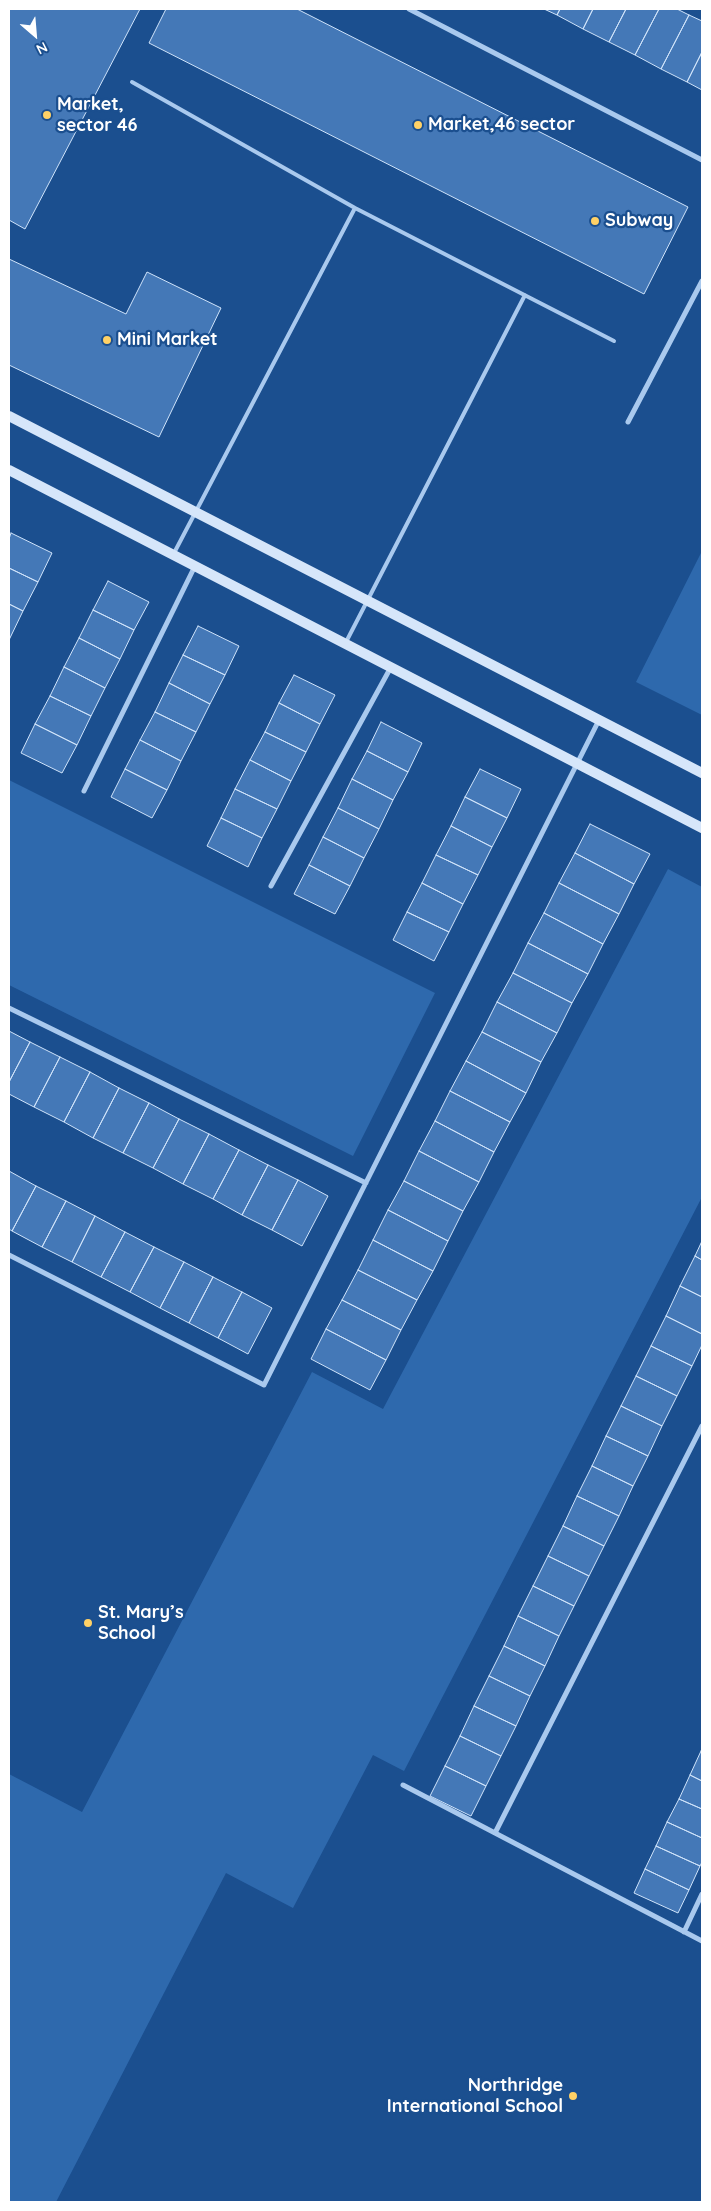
<!DOCTYPE html>
<html>
<head>
<meta charset="utf-8">
<style>
  body { margin:0 }
  #map { position:relative; width:711px; height:2211px; overflow:hidden; background:#1b4f8f; font-family:Quicksand,sans-serif }
  canvas { display:block }
  .frame { position:absolute; inset:0; border:10px solid #fff; pointer-events:none }
  .north { position:absolute; left:10px; top:10px; width:50px; height:50px; -webkit-text-stroke:4px #1b4f8f; paint-order:stroke; rotate:153deg; font-size:14px; font-weight:700; line-height:20px; text-align:center; color:#fff }
  .north::after { content:''; display:block; margin:auto; width:18px; height:22px; background:#fff; clip-path:polygon(50% 0,100% 100%,50% 72%,0 100%) }
</style>
</head>
<body>
<div id="map">
<canvas width="711" height="2211"></canvas>
<div class="frame"></div>
<div class="north">N</div>
</div>
<script>
const g = document.querySelector('canvas').getContext('2d');
g.lineJoin = 'round';
function fillPath(path, color) {
  g.fillStyle = color;
  g.fill(path, 'evenodd');
}
function poly(rows) {
  const path = new Path2D();
  for (const r of rows) {
    path.moveTo(r[0], r[1]);
    for (let i = 2; i < r.length; i += 2) path.lineTo(r[i], r[i + 1]);
  }
  return path;
}
function stroke(path, color, width, dash) {
  g.strokeStyle = color;
  g.lineWidth = width;
  g.lineCap = dash ? 'butt' : 'round';
  g.setLineDash(dash || []);
  g.stroke(path);
}
function label(font, color, halo, rows, align = 'center') {
  g.font = font + ' Quicksand,sans-serif';
  g.lineWidth = 4.5;
  g.setLineDash([]);
  g.textBaseline = 'middle';
  g.strokeStyle = halo;
  g.fillStyle = color;
  for (const [text, x, y, turn = 0] of rows) {
    g.save();
    g.translate(x, y);
    g.rotate((+turn || 0) * Math.PI / 180);
    g.textAlign = isNaN(turn) ? turn : align;
    if (halo) g.strokeText(text, 0, 0);
    g.fillText(text, 0, 0);
    g.restore();
  }
}
fillPath(poly([
  [702,551,702,715,636,682],
  [9,780,435,993,353,1156,9,985],
  [668,869,702,887,702,1197,404,1771,373,1755,293,1908,226,1873,56,2202,9,2202,9,1774,82,1812,312,1372,383,1409]
]), '#2e69ad');
const building = poly([
  [9,9,140,9,25,229,9,220,9,9],
  [166,9,297,9,688,207,644,294,149,43,166,9],
  [544,9,560,9,557,15,544,9],
  [560,9,593,9,583,29,557,15,560,9],
  [593,9,626,9,609,42,583,29,593,9],
  [626,9,659,9,635,55,609,42,626,9],
  [659,9,677,9,689,15,661,69,635,55,659,9],
  [689,15,702,21,702,52,687,82,661,69,689,15],
  [702,52,702,90,687,82,702,52],
  [9,259,126,314,147,272,221,308,159,437,9,365,9,259],
  [11,533,52,553,38,582,9,568,9,539,11,533],
  [9,568,38,582,23,611,9,604,9,568],
  [108,581,149,602,134,630,93,610,108,581],
  [9,604,23,611,9,640,9,604],
  [93,610,134,630,120,659,79,638,93,610],
  [198,626,239,646,225,675,183,655,198,626],
  [79,638,120,659,105,688,64,667,79,638],
  [183,655,225,675,210,704,169,683,183,655],
  [64,667,105,688,91,716,50,696,64,667],
  [294,675,335,695,320,724,279,703,294,675],
  [169,683,210,704,196,732,155,712,169,683],
  [50,696,91,716,77,745,35,724,50,696],
  [279,703,320,724,306,752,265,732,279,703],
  [155,712,196,732,181,761,140,740,155,712],
  [381,722,422,743,408,772,367,751,381,722],
  [35,724,77,745,62,773,21,753,35,724],
  [265,732,306,752,291,781,250,760,265,732],
  [140,740,181,761,167,790,125,769,140,740],
  [367,751,408,772,393,800,352,779,367,751],
  [250,760,291,781,277,809,235,789,250,760],
  [125,769,167,790,152,818,111,797,125,769],
  [480,769,521,789,507,818,465,797,480,769],
  [352,779,393,800,379,829,338,808,352,779],
  [235,789,277,809,262,838,221,818,235,789],
  [465,797,507,818,492,847,451,826,465,797],
  [338,808,379,829,364,858,323,837,338,808],
  [221,818,262,838,248,867,207,846,221,818],
  [590,824,650,854,634,884,575,853,590,824],
  [451,826,492,847,478,875,436,855,451,826],
  [323,837,364,858,350,886,309,865,323,837],
  [575,853,634,884,619,914,559,883,575,853],
  [436,855,478,875,463,904,422,883,436,855],
  [309,865,350,886,335,914,294,894,309,865],
  [422,883,463,904,449,932,407,912,422,883],
  [559,883,619,914,603,944,544,913,559,883],
  [407,912,449,932,434,961,393,940,407,912],
  [544,913,603,944,588,974,528,943,544,913],
  [528,943,588,974,572,1003,513,973,528,943],
  [513,973,572,1003,557,1033,497,1002,513,973],
  [497,1002,557,1033,541,1062,482,1032,497,1002],
  [9,1031,30,1042,9,1082,9,1031],
  [482,1032,541,1062,526,1093,466,1061,482,1032],
  [30,1042,60,1057,34,1107,9,1094,9,1082,30,1042],
  [60,1057,90,1072,64,1122,34,1107,60,1057],
  [466,1061,526,1093,510,1122,450,1091,466,1061],
  [90,1072,119,1088,93,1138,64,1122,90,1072],
  [119,1088,149,1103,123,1153,93,1138,119,1088],
  [450,1091,510,1122,494,1152,435,1121,450,1091],
  [149,1103,179,1119,153,1168,123,1153,149,1103],
  [179,1119,209,1134,183,1184,153,1168,179,1119],
  [435,1121,494,1152,479,1182,419,1151,435,1121],
  [209,1134,239,1150,213,1199,183,1184,209,1134],
  [239,1150,268,1165,242,1215,213,1199,239,1150],
  [419,1151,479,1182,463,1211,404,1181,419,1151],
  [268,1165,298,1180,272,1230,242,1215,268,1165],
  [9,1171,36,1186,12,1231,9,1229,9,1171],
  [298,1180,328,1196,302,1246,272,1230,298,1180],
  [404,1181,463,1211,448,1241,388,1210,404,1181],
  [36,1186,66,1201,42,1247,12,1231,36,1186],
  [66,1201,95,1216,72,1262,42,1247,66,1201],
  [388,1210,448,1241,433,1271,373,1240,388,1210],
  [95,1216,125,1232,101,1277,72,1262,95,1216],
  [125,1232,154,1247,130,1292,101,1277,125,1232],
  [373,1240,433,1271,417,1300,358,1270,373,1240],
  [702,1241,702,1260,695,1256,702,1241],
  [154,1247,184,1262,160,1308,130,1292,154,1247],
  [695,1256,702,1260,702,1297,680,1286,695,1256],
  [184,1262,213,1277,189,1323,160,1308,184,1262],
  [358,1270,417,1300,401,1330,342,1300,358,1270],
  [213,1277,242,1292,218,1338,189,1323,213,1277],
  [680,1286,702,1297,702,1334,666,1316,680,1286],
  [242,1292,272,1308,248,1354,218,1338,242,1292],
  [342,1300,401,1330,386,1360,326,1329,342,1300],
  [666,1316,702,1334,702,1345,692,1366,651,1346,666,1316],
  [326,1329,386,1360,370,1390,311,1359,326,1329],
  [651,1346,692,1366,677,1396,636,1376,651,1346],
  [636,1376,677,1396,662,1426,621,1406,636,1376],
  [621,1406,662,1426,648,1456,606,1436,621,1406],
  [606,1436,648,1456,633,1486,592,1466,606,1436],
  [592,1466,633,1486,619,1516,577,1496,592,1466],
  [577,1496,619,1516,604,1546,563,1526,577,1496],
  [563,1526,604,1546,589,1576,548,1556,563,1526],
  [548,1556,589,1576,574,1606,533,1586,548,1556],
  [533,1586,574,1606,559,1636,518,1616,533,1586],
  [518,1616,559,1636,545,1666,504,1646,518,1616],
  [504,1646,545,1666,530,1696,489,1676,504,1646],
  [489,1676,530,1696,516,1726,474,1706,489,1676],
  [474,1706,516,1726,501,1756,460,1736,474,1706],
  [460,1736,501,1756,486,1786,445,1766,460,1736],
  [701,1751,702,1752,702,1781,690,1775,701,1751],
  [445,1766,486,1786,471,1816,430,1796,445,1766],
  [690,1775,702,1781,702,1809,679,1799,690,1775],
  [679,1799,702,1809,702,1838,667,1822,679,1799],
  [667,1822,702,1838,702,1862,700,1866,656,1846,667,1822],
  [656,1846,700,1866,689,1890,645,1869,656,1846],
  [645,1869,689,1890,678,1913,634,1893,645,1869]
]);
fillPath(building, '#4478b7');
stroke(building, '#cfe3fa', 1);
stroke(poly([
  [132,82,355,208,614,341],
  [173,555,355,208],
  [345,644,525,295]
]), '#a9c9ee', 4);
stroke(poly([
  [409,9,702,160],
  [628,422,702,281],
  [84,791,195,566],
  [271,886,391,667],
  [9,1008,366,1183],
  [9,1255,264,1385,599,720],
  [403,1785,702,1941],
  [495,1833,702,1426],
  [684,1932,702,1894]
]), '#a9c9ee', 5);
stroke(poly([
  [9,416,702,773],
  [9,470,702,828]
]), '#d6e6fa', 10);
for (const [x, y, r, color] of [
  [47,115,5,"#ffd166"],
  [418,125,5,"#ffd166"],
  [595,221,5,"#ffd166"],
  [107,340,5,"#ffd166"],
  [88,1623,5,"#ffd166"],
  [573,2096,5,"#ffd166"]
]) {
  const dot = new Path2D();
  dot.arc(x, y, r, 0, 2 * Math.PI);
  g.fillStyle = color;
  g.fill(dot);
  stroke(dot, '#1b4f8f', 2);
}
label('bold 18px', '#fff', '#1b4f8f', [
  ["Market,",57,105],
  ["sector 46",57,126],
  ["Market,46 sector",428,125],
  ["Subway",605,221],
  ["Mini Market",117,340],
  ["St. Mary’s",98,1613],
  ["School",98,1634],
  ["Northridge",563,2086,"right"],
  ["International School",563,2107,"right"]
], 'left');
</script>
</body>
</html>
